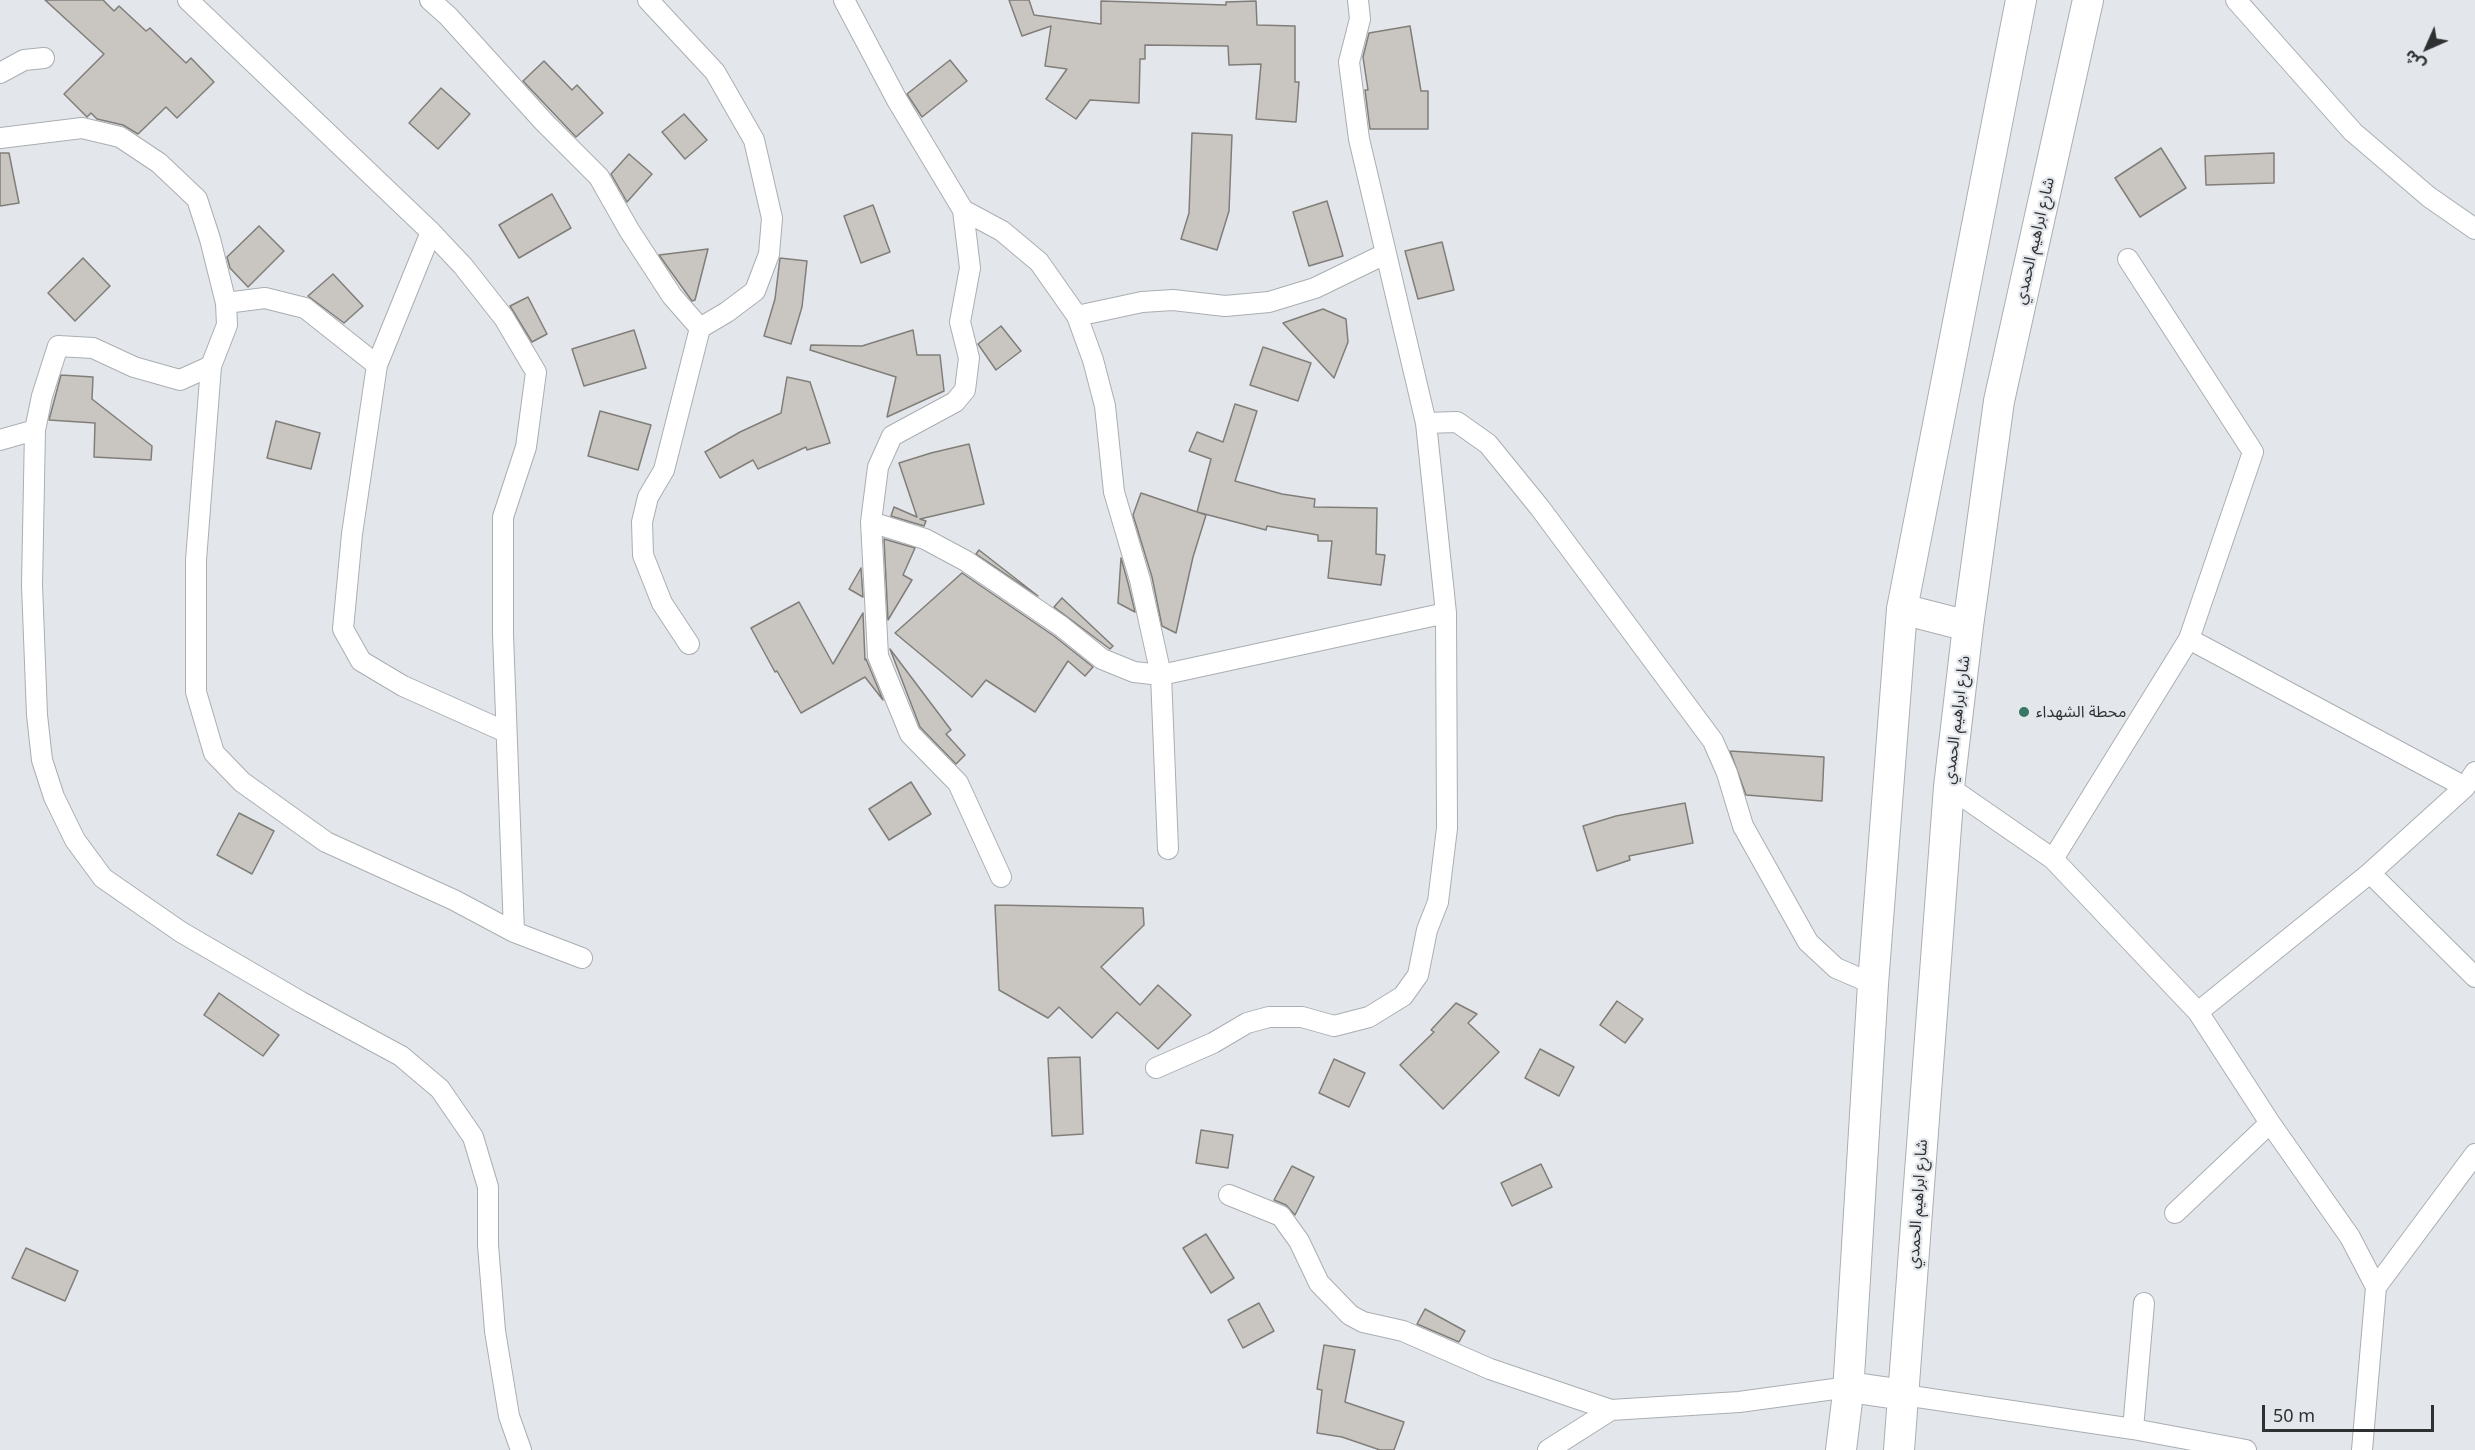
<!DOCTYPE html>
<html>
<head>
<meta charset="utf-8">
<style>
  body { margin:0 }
  #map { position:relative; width:2475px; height:1450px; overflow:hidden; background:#e3e7eb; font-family:"Noto Sans","Noto Sans Arabic",sans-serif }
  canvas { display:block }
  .north { position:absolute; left:2397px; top:18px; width:60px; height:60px; -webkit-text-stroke:4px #e3e7eb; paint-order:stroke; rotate:225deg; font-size:16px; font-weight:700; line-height:24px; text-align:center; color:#2f3031 }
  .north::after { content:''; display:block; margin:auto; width:21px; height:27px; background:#2f3031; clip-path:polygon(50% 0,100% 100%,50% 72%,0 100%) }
  .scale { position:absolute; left:2262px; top:1405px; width:172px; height:27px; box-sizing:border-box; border:3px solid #2f3031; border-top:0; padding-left:8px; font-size:18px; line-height:21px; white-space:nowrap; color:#2f3031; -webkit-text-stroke:4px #e3e7eb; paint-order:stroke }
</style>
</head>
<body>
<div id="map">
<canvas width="2475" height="1450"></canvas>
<div class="north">ش</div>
<div class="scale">50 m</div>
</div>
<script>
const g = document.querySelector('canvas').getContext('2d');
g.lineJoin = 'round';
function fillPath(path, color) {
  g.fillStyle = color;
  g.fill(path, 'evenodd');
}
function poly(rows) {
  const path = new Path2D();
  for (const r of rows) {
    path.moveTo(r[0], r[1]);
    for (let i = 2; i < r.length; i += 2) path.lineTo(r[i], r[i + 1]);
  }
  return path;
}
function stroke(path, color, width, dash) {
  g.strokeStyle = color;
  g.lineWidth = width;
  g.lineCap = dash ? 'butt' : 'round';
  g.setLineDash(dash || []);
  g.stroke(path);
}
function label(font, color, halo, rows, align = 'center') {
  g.font = font + ' "Noto Sans","Noto Sans Arabic",sans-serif';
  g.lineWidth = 4.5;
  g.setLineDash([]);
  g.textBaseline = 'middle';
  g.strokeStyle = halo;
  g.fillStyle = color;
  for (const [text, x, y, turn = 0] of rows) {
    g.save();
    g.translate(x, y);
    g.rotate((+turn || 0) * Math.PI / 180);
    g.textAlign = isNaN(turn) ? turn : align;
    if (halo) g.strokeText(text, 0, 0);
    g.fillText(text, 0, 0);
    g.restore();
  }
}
const building = poly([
  [45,0,103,0,114,11,119,6,146,31,150,28,186,63,191,58,214,82,177,118,166,107,138,134,123,125,97,119,91,113,87,117,64,94,104,54,45,0],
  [1009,0,1029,0,1034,15,1101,24,1101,1,1226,5,1226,2,1256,1,1257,25,1295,26,1295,82,1299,82,1296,122,1256,119,1261,64,1229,65,1228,46,1145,45,1145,59,1140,59,1139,103,1090,100,1076,119,1046,99,1067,69,1045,66,1051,26,1022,36,1009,0],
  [1410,26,1421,91,1428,91,1428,129,1370,129,1365,90,1368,90,1363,57,1369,33,1410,26],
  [950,60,967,81,922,117,907,94,950,60],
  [544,61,572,90,577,85,603,113,576,137,523,81,544,61],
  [441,88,470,114,438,149,409,123,441,88],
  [684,114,707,140,685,159,662,132,684,114],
  [1192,133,1232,135,1229,211,1217,250,1181,239,1189,213,1192,133],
  [2161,148,2186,188,2140,217,2115,178,2161,148],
  [0,153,9,153,19,203,0,206,0,153],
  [2274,153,2274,183,2206,185,2205,156,2274,153],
  [629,154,652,174,627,202,611,174,629,154],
  [552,194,571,228,519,258,499,225,552,194],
  [1327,201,1343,256,1309,266,1293,212,1327,201],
  [873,205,890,252,861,263,844,216,873,205],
  [259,226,284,251,248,287,230,268,227,257,259,226],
  [1442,242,1454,290,1418,299,1405,251,1442,242],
  [708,249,695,300,692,301,659,255,708,249],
  [83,258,110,286,75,321,48,293,83,258],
  [780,258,807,261,802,307,791,344,764,336,775,299,780,258],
  [333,274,363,306,344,323,308,296,333,274],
  [528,297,547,334,532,342,510,306,528,297],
  [1323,309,1346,319,1348,342,1334,378,1283,323,1323,309],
  [1001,326,1021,351,996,370,978,344,1001,326],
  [634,330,646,368,584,386,572,349,634,330],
  [913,330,917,355,940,355,944,391,887,417,896,377,810,350,811,345,862,346,913,330],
  [1263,347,1311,363,1298,401,1250,385,1263,347],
  [61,375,93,377,92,399,152,446,151,460,94,457,95,423,49,420,61,375],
  [787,377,810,382,830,443,807,450,806,447,758,469,753,460,720,478,705,452,740,432,781,413,787,377],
  [1235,404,1257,411,1235,481,1282,494,1315,499,1314,507,1377,508,1376,554,1385,555,1381,585,1328,578,1332,541,1318,541,1318,535,1267,526,1266,530,1197,512,1211,459,1189,451,1197,432,1223,442,1235,404],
  [600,411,651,425,638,470,588,456,600,411],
  [276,421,320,433,311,469,267,458,276,421],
  [969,444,984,504,920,519,926,521,924,526,891,516,894,507,917,517,899,463,931,453,969,444],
  [1141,493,1206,515,1193,557,1176,633,1162,626,1152,577,1133,515,1141,493],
  [884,539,915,548,903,575,912,580,888,620,884,539],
  [979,550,1038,596,976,554,979,550],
  [1121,558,1128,583,1135,612,1118,603,1121,558],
  [861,568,863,597,849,589,861,568],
  [962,573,1054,636,1093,667,1085,676,1068,661,1035,712,986,680,972,697,895,633,962,573],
  [1062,598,1113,646,1110,649,1054,607,1062,598],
  [799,602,833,664,863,613,865,660,866,659,883,700,865,677,801,713,777,671,775,672,751,628,799,602],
  [890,649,951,730,946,734,965,755,956,764,920,727,890,649],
  [1730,751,1824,757,1822,801,1746,795,1730,751],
  [911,782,931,814,889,840,869,809,911,782],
  [1685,803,1693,843,1629,856,1630,860,1597,871,1583,826,1616,816,1685,803],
  [239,813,274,831,252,874,217,855,239,813],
  [995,905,1143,908,1144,925,1101,967,1140,1005,1158,985,1191,1015,1158,1049,1117,1012,1092,1038,1059,1007,1048,1018,999,990,995,905],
  [219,993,279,1035,263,1056,204,1015,219,993],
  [1617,1001,1643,1019,1625,1043,1600,1025,1617,1001],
  [1456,1003,1477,1014,1468,1023,1499,1052,1443,1109,1400,1065,1434,1032,1431,1030,1456,1003],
  [1540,1049,1574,1067,1559,1096,1525,1078,1540,1049],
  [1080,1057,1083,1134,1052,1136,1048,1058,1080,1057],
  [1334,1059,1365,1073,1349,1107,1319,1093,1334,1059],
  [1201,1130,1233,1135,1228,1168,1196,1163,1201,1130],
  [1541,1164,1552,1187,1512,1206,1501,1183,1541,1164],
  [1292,1166,1314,1177,1295,1215,1286,1205,1274,1200,1292,1166],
  [1206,1234,1234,1278,1211,1293,1183,1248,1206,1234],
  [26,1248,78,1271,65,1301,12,1278,26,1248],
  [1259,1303,1274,1331,1243,1348,1228,1320,1259,1303],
  [1425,1309,1465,1331,1459,1342,1417,1324,1425,1309],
  [1324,1345,1355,1350,1345,1402,1404,1422,1394,1450,1380,1450,1342,1437,1317,1433,1322,1390,1317,1389,1324,1345]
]);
fillPath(building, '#c9c6c2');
stroke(building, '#817e7a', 1.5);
const minor = poly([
  [188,0,431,232,463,266,504,318,536,372,526,447,503,517,503,634,514,932],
  [430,0,448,16,544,122,599,177,629,230,672,296,700,328],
  [648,0,715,72,754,140,772,218,769,254,755,291,727,312,700,328,664,470,648,497,642,522,643,555,662,603,689,644],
  [844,0,897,100,963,210,970,268,960,322,969,358,965,390,955,402,892,436,878,467,871,522,878,656,910,734,958,783,1001,877],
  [2236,0,2353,132,2429,197,2475,229],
  [0,73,24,60,44,58],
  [0,138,82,128,120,137,159,163,197,199,210,239,226,303,227,325,211,366,196,560,196,692,214,753,242,782,326,842,454,900,514,932,582,958],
  [963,210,1002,231,1039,262,1077,316,1093,360,1105,406,1114,492,1140,580,1161,675,1168,849],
  [431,232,377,365,352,534,343,629,361,661,403,686,506,732],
  [226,303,265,298,305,308,377,365],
  [1077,316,1142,302,1173,300,1225,306,1269,302,1315,288,1385,254],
  [211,366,180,380,134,367,93,348,58,346,42,396,35,430,32,585,37,715,42,760,54,797,75,840,103,878,181,932,301,1002,401,1056,440,1089,473,1137,488,1187,488,1245,495,1331,509,1416,521,1450],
  [1426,423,1457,422,1488,444,1540,508,1713,741,1727,773,1743,826,1808,942,1836,968,1873,984],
  [0,440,35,430],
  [871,522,925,539,966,561,1061,626,1102,659,1134,672,1161,675,1446,613],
  [2189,639,2465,787],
  [1949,787,2053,859,2198,1012,2270,1123,2350,1237,2376,1287,2362,1450],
  [2053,859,2189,639,2253,452,2128,259],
  [2370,873,2475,977],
  [2198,1012,2370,873,2465,787,2475,772],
  [1156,1068,1213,1043,1247,1023,1269,1017,1302,1017,1334,1026,1369,1017,1403,996,1418,975,1427,930,1438,902,1447,828,1446,613,1426,423,1359,139,1349,62,1360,19,1358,0],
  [1229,1195,1281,1216,1299,1241,1319,1283,1350,1315,1363,1322,1403,1331,1490,1369,1611,1410,1739,1402,1849,1387],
  [2175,1213,2270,1123],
  [2376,1287,2475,1154],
  [1904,1395,2133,1429,2246,1450],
  [2133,1429,2144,1303],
  [1548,1450,1611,1410]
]);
const primary = poly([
  [1902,609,1968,626],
  [1849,1387,1904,1395],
  [1841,1450,1848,1393,1873,984,1902,609,2021,0],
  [1899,1450,1949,787,1968,626,1999,401,2088,0]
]);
stroke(minor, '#aaaeb2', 22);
stroke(primary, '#aaaeb2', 32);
stroke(minor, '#fff', 20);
stroke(primary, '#fff', 30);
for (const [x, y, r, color] of [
  [2024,712,6,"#387764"]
]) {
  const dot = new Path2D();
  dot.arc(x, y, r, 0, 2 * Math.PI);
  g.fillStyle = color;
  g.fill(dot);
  stroke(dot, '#e3e7eb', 2);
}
label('16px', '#2f3031', '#e3e7eb', [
  ["شارع ابراهيم الحمدي",2035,241,-77],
  ["شارع ابراهيم الحمدي",1957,720,-83],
  ["شارع ابراهيم الحمدي",1918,1204,-86]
]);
label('16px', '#2f3031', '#e3e7eb', [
  ["محطة الشهداء",2036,712]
], 'left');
</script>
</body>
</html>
